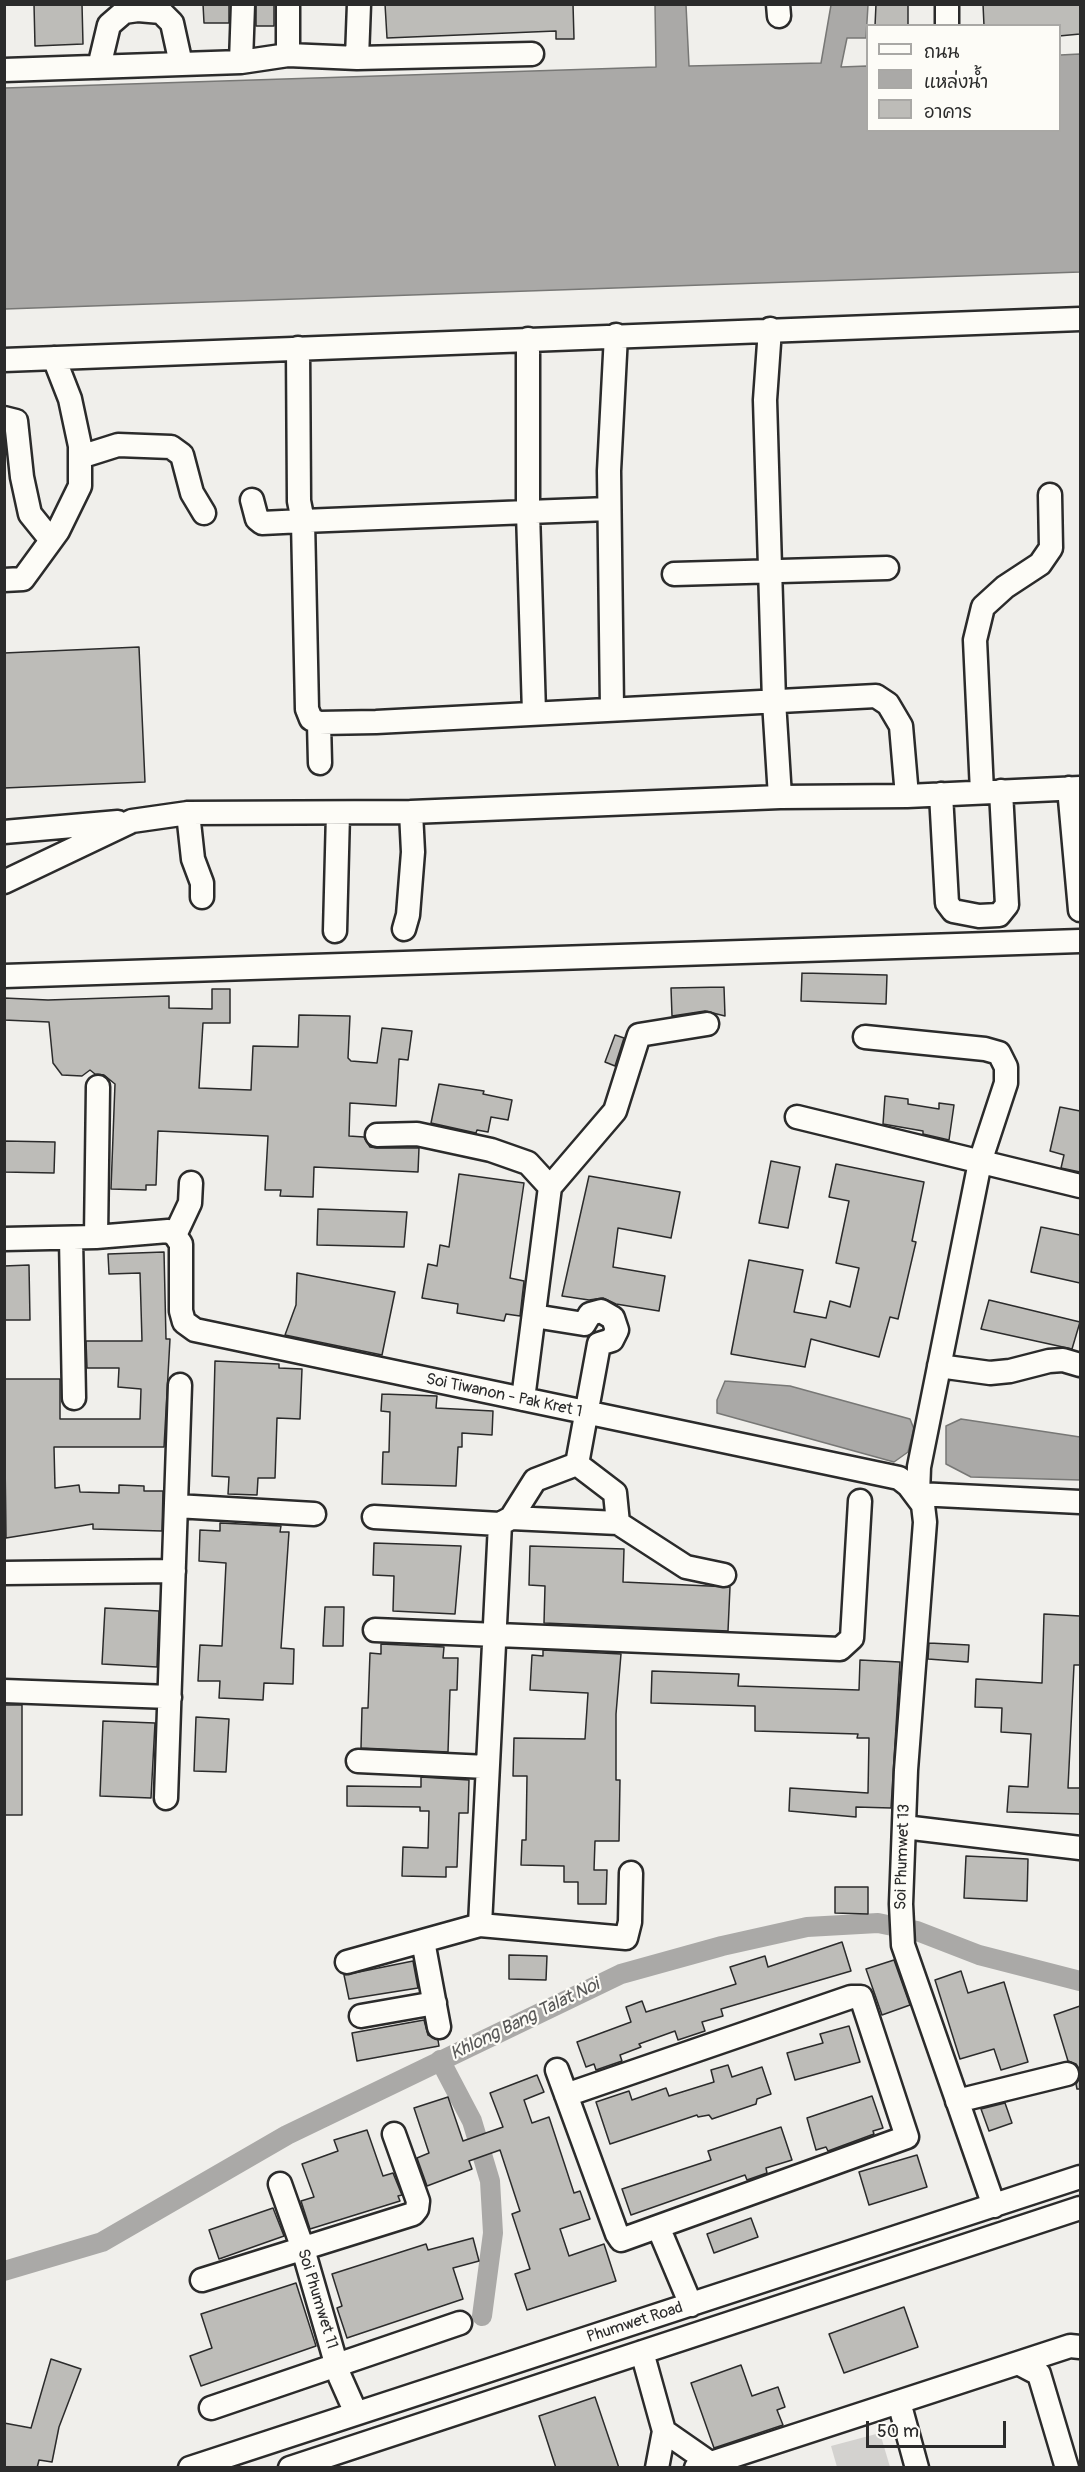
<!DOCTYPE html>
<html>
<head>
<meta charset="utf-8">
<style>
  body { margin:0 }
  #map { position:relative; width:1085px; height:2472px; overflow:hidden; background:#f0efeb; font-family:Pangolin,"Playpen Sans Thai",sans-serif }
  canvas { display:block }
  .frame { position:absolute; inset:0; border:6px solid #2b2b2b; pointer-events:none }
  .legend { position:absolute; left:866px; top:24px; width:195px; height:108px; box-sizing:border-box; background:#fdfcf7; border:2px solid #a9a8a5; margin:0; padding:8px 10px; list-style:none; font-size:18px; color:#2b2b2b }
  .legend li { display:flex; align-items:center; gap:12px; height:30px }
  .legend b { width:30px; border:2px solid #a9a8a5 }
  .scale { position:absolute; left:866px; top:2421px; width:140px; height:27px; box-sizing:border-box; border:3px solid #2b2b2b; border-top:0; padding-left:8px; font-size:18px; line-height:21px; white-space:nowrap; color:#2b2b2b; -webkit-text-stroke:4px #fdfcf7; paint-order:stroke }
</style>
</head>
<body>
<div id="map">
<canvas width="1085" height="2472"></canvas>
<div class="frame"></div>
<ul class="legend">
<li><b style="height:8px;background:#fdfcf7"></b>ถนน</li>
<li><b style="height:16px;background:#aaa9a7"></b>แหล่งน้ำ</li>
<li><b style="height:16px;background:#bdbcb8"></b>อาคาร</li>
</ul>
<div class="scale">50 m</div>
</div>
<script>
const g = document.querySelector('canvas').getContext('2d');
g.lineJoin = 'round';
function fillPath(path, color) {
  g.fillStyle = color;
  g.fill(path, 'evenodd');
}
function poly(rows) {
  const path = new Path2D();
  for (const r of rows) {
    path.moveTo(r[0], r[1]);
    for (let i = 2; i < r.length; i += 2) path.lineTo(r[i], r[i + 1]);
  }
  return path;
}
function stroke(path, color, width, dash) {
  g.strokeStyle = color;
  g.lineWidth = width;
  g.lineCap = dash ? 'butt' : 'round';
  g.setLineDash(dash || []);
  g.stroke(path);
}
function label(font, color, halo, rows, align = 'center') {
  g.font = font + ' Pangolin,sans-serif';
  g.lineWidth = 4.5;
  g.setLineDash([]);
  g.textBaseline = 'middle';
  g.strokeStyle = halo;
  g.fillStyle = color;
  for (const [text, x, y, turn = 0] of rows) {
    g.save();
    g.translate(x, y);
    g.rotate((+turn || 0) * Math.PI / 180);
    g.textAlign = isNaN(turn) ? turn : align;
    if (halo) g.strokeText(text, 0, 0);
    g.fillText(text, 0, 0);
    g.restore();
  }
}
fillPath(poly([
  [880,2433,890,2467,837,2467,831,2446]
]), '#d3d2cf');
const water = poly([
  [655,5,686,5,689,66,821,63,831,5,868,5,866,38,847,38,841,67,867,66,868,130,1060,130,1060,55,1080,54,1080,272,5,309,5,88,656,67,655,5],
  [725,1381,790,1386,910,1419,914,1429,908,1452,894,1462,717,1413,717,1400,725,1381],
  [961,1419,1080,1437,1080,1480,971,1477,946,1464,946,1426,961,1419]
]);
fillPath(water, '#aaa9a7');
stroke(water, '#777775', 1.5);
stroke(poly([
  [440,2060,472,2121,490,2181,493,2233,482,2316],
  [4,2271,102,2242,287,2135,621,1974,722,1946,807,1927,878,1923,917,1931,979,1955,1080,1981]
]), '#aaa9a7', 20);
const building = poly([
  [34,4,82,4,83,44,35,46,34,4],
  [203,4,229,4,229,23,204,23,203,4],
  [256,4,274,4,274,26,256,26,256,4],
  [385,4,573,4,574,39,556,39,556,31,387,38,385,4],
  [876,4,908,4,908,26,875,26,876,4],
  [983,4,1080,4,1080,34,1059,36,1059,26,984,26,983,4],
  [139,647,145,782,4,788,4,653,139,647],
  [802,973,887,975,886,1004,801,1001,802,973],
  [724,987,725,1016,705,1011,672,1016,671,988,724,987],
  [212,989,230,989,230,1023,203,1023,199,1088,251,1090,253,1046,298,1047,299,1015,350,1016,348,1058,351,1061,377,1063,382,1028,412,1031,408,1060,399,1059,396,1106,350,1103,349,1136,364,1137,370,1147,377,1148,419,1148,418,1172,314,1167,313,1197,280,1196,281,1190,265,1190,268,1136,158,1131,156,1185,146,1185,146,1190,111,1189,115,1084,104,1075,95,1074,90,1070,82,1076,62,1075,53,1063,49,1022,4,1020,4,998,48,1000,169,996,169,1008,212,1009,212,989],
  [615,1035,624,1038,615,1066,605,1062,615,1035],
  [439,1084,484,1091,483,1094,512,1100,508,1120,491,1117,488,1132,477,1130,476,1133,431,1123,439,1084],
  [885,1096,908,1099,908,1104,939,1109,939,1103,954,1105,949,1140,923,1134,923,1131,883,1124,885,1096],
  [1060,1107,1080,1111,1080,1172,1061,1168,1064,1155,1050,1151,1060,1107],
  [4,1141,55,1142,54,1173,4,1172,4,1141],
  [771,1161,800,1167,788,1228,759,1223,771,1161],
  [836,1164,924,1182,912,1241,916,1242,898,1319,890,1317,879,1357,811,1339,805,1367,731,1354,749,1260,803,1270,794,1312,826,1318,830,1301,850,1307,859,1268,836,1263,849,1201,829,1197,836,1164],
  [459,1174,524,1183,510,1278,524,1281,520,1316,506,1314,504,1321,457,1313,458,1304,422,1298,428,1264,437,1266,440,1245,449,1247,459,1174],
  [589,1176,680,1192,671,1238,618,1228,613,1267,665,1276,659,1311,616,1304,603,1298,589,1300,562,1296,589,1176],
  [318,1209,407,1212,404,1247,317,1245,318,1209],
  [1041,1227,1080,1235,1080,1283,1031,1272,1041,1227],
  [164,1252,166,1339,170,1339,164,1447,54,1447,55,1488,79,1485,80,1492,119,1493,119,1485,144,1486,144,1491,163,1491,162,1531,93,1529,93,1524,6,1538,4,1379,60,1379,60,1419,140,1419,141,1389,118,1387,119,1368,87,1368,86,1341,142,1341,140,1273,109,1274,108,1254,164,1252],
  [29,1265,30,1320,4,1320,4,1266,29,1265],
  [297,1273,395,1292,382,1355,285,1335,296,1305,297,1273],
  [989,1300,1080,1322,1072,1349,981,1329,989,1300],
  [215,1361,279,1364,279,1368,302,1369,300,1419,277,1418,275,1478,258,1478,257,1495,228,1494,229,1477,212,1476,215,1361],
  [382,1394,437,1396,436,1408,493,1411,492,1435,462,1433,462,1447,458,1447,456,1486,382,1484,383,1452,389,1452,390,1412,381,1411,382,1394],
  [220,1523,281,1526,280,1532,289,1532,281,1648,294,1649,293,1684,264,1683,263,1700,219,1698,220,1681,198,1681,200,1645,222,1646,226,1563,199,1561,200,1530,220,1531,220,1523],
  [374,1543,461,1546,455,1614,393,1611,394,1576,373,1575,374,1543],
  [530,1546,624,1549,623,1582,730,1587,728,1631,544,1623,545,1586,529,1585,530,1546],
  [325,1607,344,1607,343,1646,323,1646,325,1607],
  [105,1608,159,1611,157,1667,102,1664,105,1608],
  [1044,1614,1080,1616,1080,1665,1074,1665,1068,1788,1080,1788,1080,1814,1007,1812,1009,1786,1028,1787,1031,1734,1001,1732,1002,1708,975,1707,976,1679,1042,1683,1044,1614],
  [929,1643,969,1645,968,1662,928,1659,929,1643],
  [381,1644,444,1647,443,1658,458,1658,457,1690,450,1690,448,1752,361,1748,362,1708,368,1708,370,1653,381,1654,381,1644],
  [543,1650,621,1654,616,1714,616,1780,620,1780,619,1841,595,1841,594,1870,607,1870,606,1904,578,1904,578,1882,564,1882,564,1866,521,1865,522,1840,526,1840,527,1776,513,1776,514,1738,585,1739,588,1693,530,1690,532,1655,543,1656,543,1650],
  [860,1660,900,1662,891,1808,856,1807,856,1817,789,1811,790,1788,868,1793,869,1738,857,1738,858,1734,755,1731,755,1706,651,1703,652,1671,739,1674,738,1686,859,1690,860,1660],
  [4,1705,22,1705,22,1815,4,1815,4,1705],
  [196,1717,229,1719,226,1772,194,1771,196,1717],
  [103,1721,155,1723,151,1798,100,1796,103,1721],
  [421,1777,469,1780,468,1813,459,1813,457,1867,446,1867,446,1877,402,1876,403,1847,428,1848,429,1811,420,1811,420,1807,347,1806,347,1786,421,1787,421,1777],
  [966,1856,1028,1859,1027,1901,964,1898,966,1856],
  [835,1887,868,1887,868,1914,835,1913,835,1887],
  [842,1942,851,1971,721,2009,723,2016,702,2022,705,2031,678,2040,675,2031,639,2044,641,2047,620,2055,622,2061,596,2070,594,2064,586,2067,577,2042,631,2022,626,2007,642,2001,646,2012,736,1984,730,1967,765,1956,768,1967,842,1942],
  [509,1955,547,1956,546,1980,509,1979,509,1955],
  [894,1960,910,2005,882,2015,866,1969,894,1960],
  [413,1961,418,1988,349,1999,344,1975,413,1961],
  [961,1971,968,1993,1004,1982,1028,2062,1001,2070,994,2049,960,2059,935,1980,961,1971],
  [1080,2006,1080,2089,1077,2089,1076,2084,1080,2078,1080,2070,1076,2064,1068,2061,1054,2015,1080,2006],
  [424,2020,428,2035,438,2040,439,2046,357,2061,352,2033,424,2020],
  [849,2026,860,2062,795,2080,787,2053,823,2043,820,2034,849,2026],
  [728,2065,732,2077,762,2067,771,2094,757,2099,756,2104,712,2119,709,2115,698,2117,697,2115,610,2144,596,2102,629,2091,632,2100,666,2088,669,2096,714,2082,711,2070,728,2065],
  [537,2075,544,2092,524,2100,532,2123,549,2117,574,2193,580,2191,590,2219,560,2229,569,2256,604,2244,616,2281,527,2310,515,2274,530,2269,512,2214,520,2211,500,2150,469,2161,472,2169,427,2186,417,2158,429,2153,414,2108,448,2097,463,2141,503,2127,490,2093,537,2075],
  [872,2096,883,2128,873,2131,874,2134,828,2151,826,2147,816,2150,807,2118,872,2096],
  [1005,2103,1012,2123,989,2131,981,2109,1005,2103],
  [781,2127,792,2160,766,2168,767,2173,747,2180,745,2175,631,2215,622,2189,711,2160,708,2151,781,2127],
  [367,2130,383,2176,393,2173,402,2195,398,2196,400,2201,310,2229,301,2201,314,2197,302,2164,338,2151,334,2140,367,2130],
  [917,2155,927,2187,869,2205,859,2172,917,2155],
  [273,2208,284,2236,219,2259,209,2230,273,2208],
  [751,2218,758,2237,714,2253,707,2234,751,2218],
  [473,2238,479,2261,453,2268,463,2299,347,2338,337,2308,342,2306,332,2274,426,2244,428,2250,473,2238],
  [296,2283,316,2346,201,2386,190,2356,212,2348,201,2314,296,2283],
  [904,2307,918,2347,844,2373,829,2334,904,2307],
  [51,2359,81,2369,59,2427,52,2462,39,2460,37,2468,4,2468,4,2423,31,2428,51,2359],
  [741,2365,752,2396,778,2387,785,2407,777,2410,783,2425,714,2448,691,2383,741,2365],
  [595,2397,619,2468,556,2468,539,2416,595,2397]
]);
fillPath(building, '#bdbcb8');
stroke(building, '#2b2b2b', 1.5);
const minor = poly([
  [778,4,779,16],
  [947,4,947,26],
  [288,55,288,4],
  [357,58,359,4],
  [241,62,243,4],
  [99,67,109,25,124,12,138,10,161,12,172,23,181,64],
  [4,70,241,62,288,55,357,58,532,54],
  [770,329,765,400,774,701,780,797],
  [528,339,528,512,609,509],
  [298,348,299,501,303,521,528,512,534,713],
  [4,360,1080,319],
  [4,418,16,421,22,477,30,514,51,540],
  [80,457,118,445,171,447,182,455,192,493,204,513],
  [252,500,257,519,262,523,303,521,307,709,311,719,319,723,376,722,876,696,888,704,901,726,907,796],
  [674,574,887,568],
  [4,580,23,579,58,531,80,486,80,446,70,399,54,358],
  [612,708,609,471,616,335],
  [319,723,320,763],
  [1069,788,1080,910],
  [982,792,975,640,983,607,1005,587,1040,564,1051,548,1050,495],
  [941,794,947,903,953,911,979,916,999,915,1007,905,1001,791],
  [188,813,193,859,202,883,202,897],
  [4,832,118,822],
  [4,882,132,821,188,813,411,812,780,797,907,796,1080,788],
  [404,929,408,915,413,852,411,812],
  [335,931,338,813],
  [4,976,1080,941],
  [865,1037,985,1049,999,1053,1006,1067,1006,1083,980,1162,919,1467,918,1494],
  [797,1117,1080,1186],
  [377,1135,417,1134,491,1150,528,1163,550,1187],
  [175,1235,190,1203,191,1183],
  [96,1237,98,1087],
  [71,1238,74,1398],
  [4,1239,96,1237,168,1231,175,1235,181,1244,181,1311,184,1322,195,1330,899,1478,908,1485,923,1505,925,1522,906,1770,901,1904,903,1945,994,2206],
  [939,1366,990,1373,1010,1371,1049,1361,1063,1360,1080,1365],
  [523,1399,550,1187,615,1111,639,1035,707,1024],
  [918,1494,1080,1502],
  [176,1506,314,1514],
  [374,1517,500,1524],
  [511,1518,618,1523,615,1493,577,1464],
  [618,1523,686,1567,724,1575],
  [4,1573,174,1571],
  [375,1630,840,1649,852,1638,860,1501],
  [4,1691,170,1697],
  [358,1761,487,1767],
  [166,1798,180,1385],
  [904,1827,1080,1848],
  [480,1925,500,1524,511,1518,535,1480,577,1464,599,1344,612,1340,617,1330,613,1318,601,1311,590,1314,584,1324,534,1316],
  [423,1941,439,2027],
  [347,1962,480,1925,626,1938,630,1922,631,1873],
  [361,2016,435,2003],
  [557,2070,617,2234,621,2240,907,2137,861,1997,851,1997,566,2095],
  [957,2101,1067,2074],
  [280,2184,303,2249,340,2377,356,2413],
  [659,2229,691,2305],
  [202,2280,413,2214,417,2209,418,2201,394,2134],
  [642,2352,664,2431,657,2468],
  [1018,2363,1070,2346,1080,2347],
  [899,2402,917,2468],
  [211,2408,460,2323],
  [664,2431,710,2463],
  [190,2468,1080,2177],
  [290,2468,1080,2208],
  [696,2468,1018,2363,1039,2374,1067,2468]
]);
stroke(minor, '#2b2b2b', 27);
stroke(minor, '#fdfcf7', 22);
label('16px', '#2b2b2b', '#fdfcf7', [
  ["Soi Tiwanon - Pak Kret 1",504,1396,12],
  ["Soi Phumwet 13",903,1857,-88],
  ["Soi Phumwet 11",317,2299,73],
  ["Phumwet Road",635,2323,-18]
]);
label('italic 18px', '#575756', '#fdfcf7', [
  ["Khlong Bang Talat Noi",525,2020,-26]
]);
</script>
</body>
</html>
